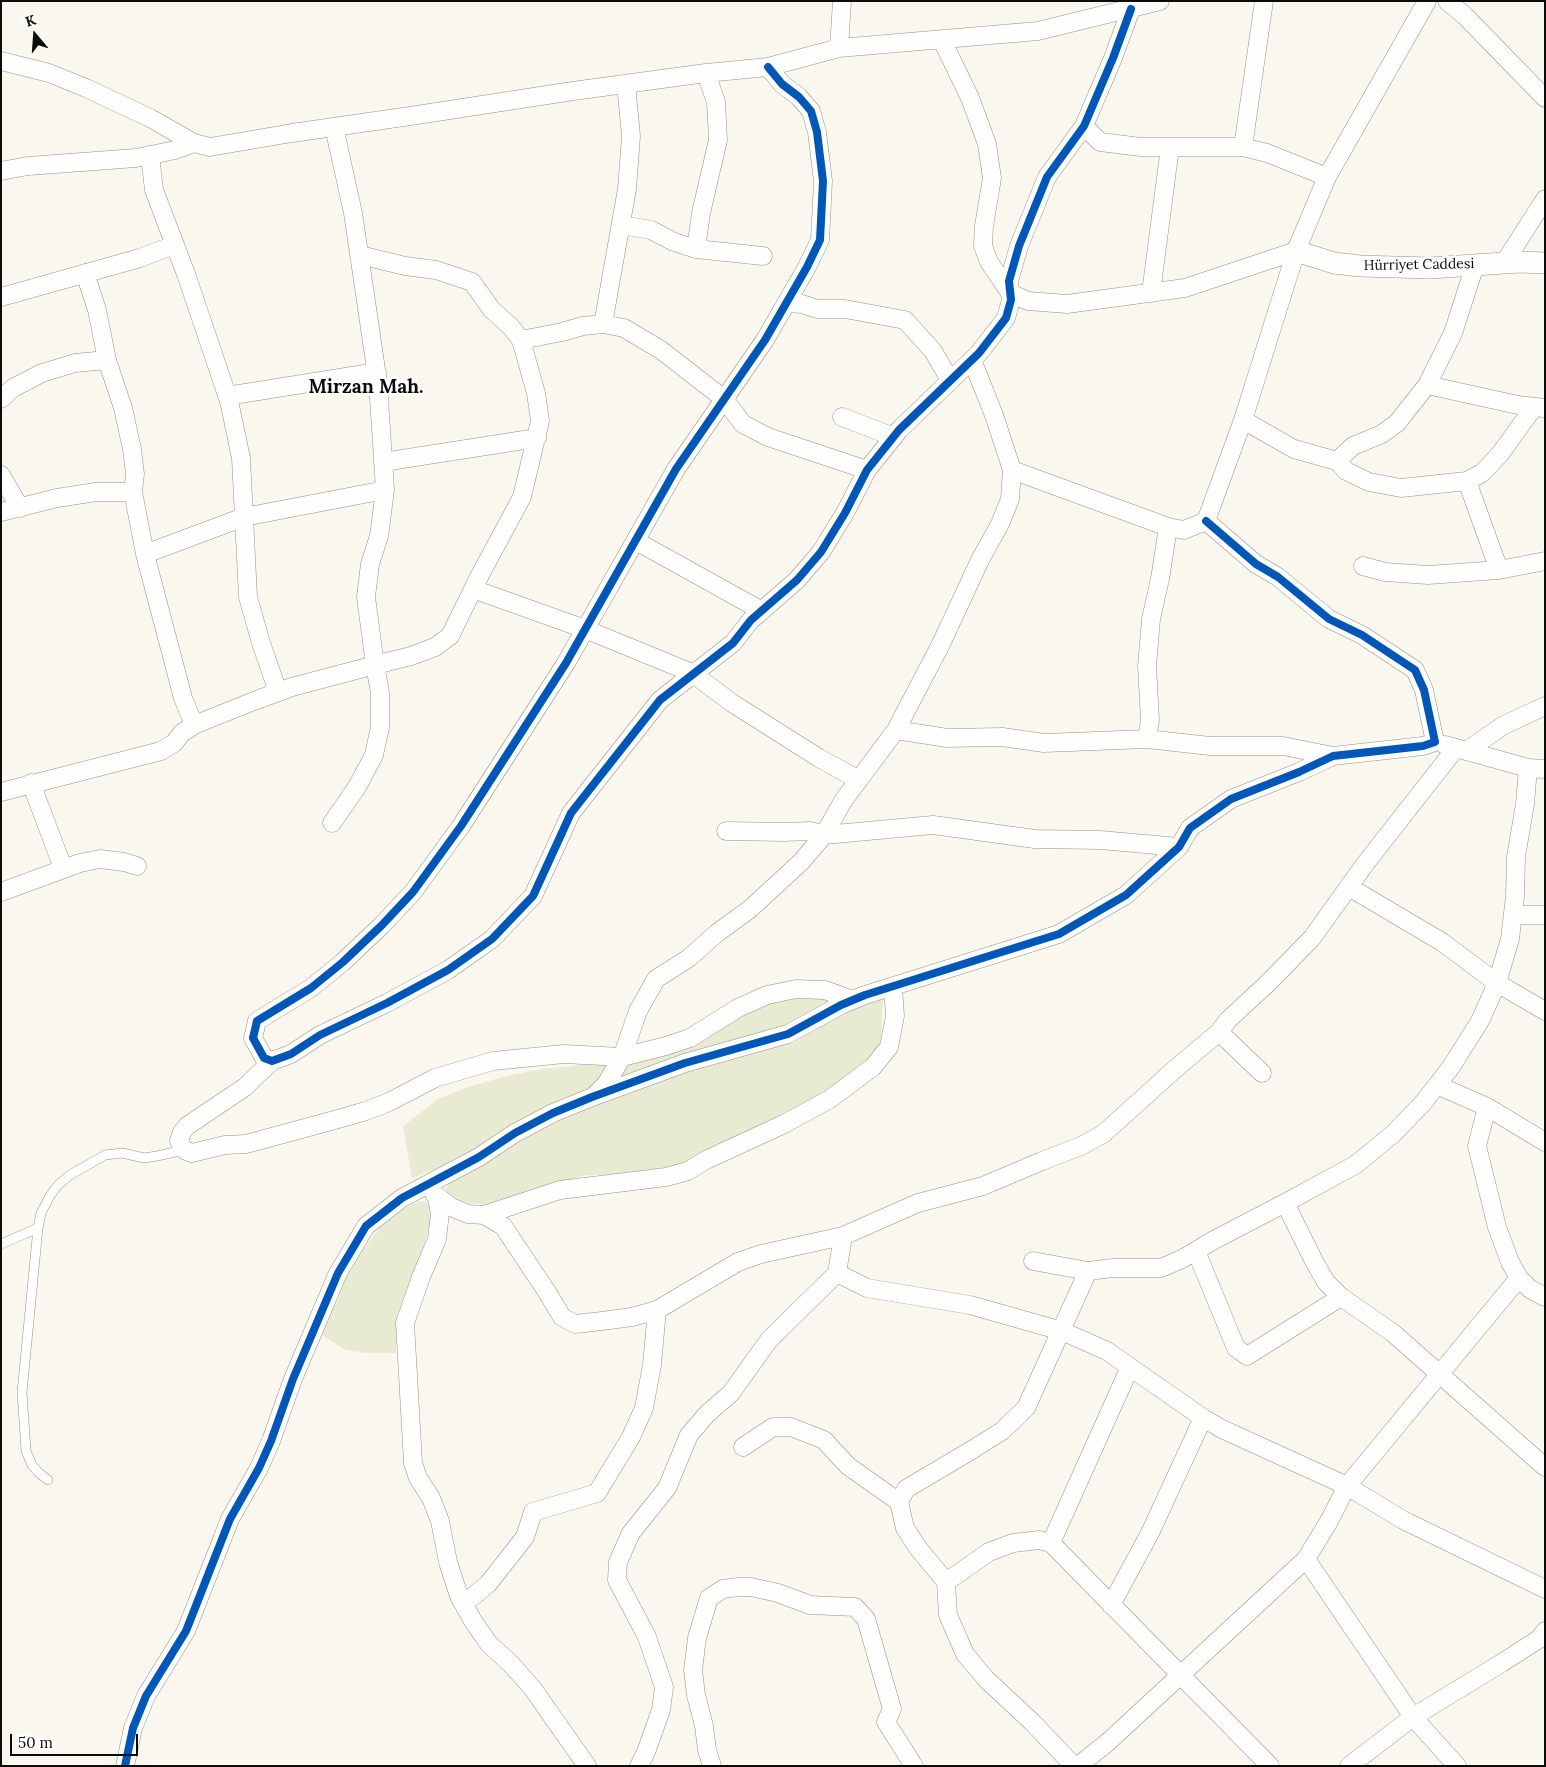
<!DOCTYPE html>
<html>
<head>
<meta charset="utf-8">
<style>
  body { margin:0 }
  #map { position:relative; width:1546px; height:1767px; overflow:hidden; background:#faf7ef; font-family:Lora,serif }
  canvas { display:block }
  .frame { position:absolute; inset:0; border:2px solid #0b0b0b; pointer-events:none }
  .north { position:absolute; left:10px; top:10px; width:50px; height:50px; -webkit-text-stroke:4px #fff; paint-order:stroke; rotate:342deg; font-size:14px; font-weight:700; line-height:20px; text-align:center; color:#0b0b0b }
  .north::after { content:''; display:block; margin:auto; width:18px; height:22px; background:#0b0b0b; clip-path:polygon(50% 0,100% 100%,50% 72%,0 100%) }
  .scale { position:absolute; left:10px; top:1734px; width:128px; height:22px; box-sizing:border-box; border:2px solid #0b0b0b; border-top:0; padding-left:6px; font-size:15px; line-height:18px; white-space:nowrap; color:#0b0b0b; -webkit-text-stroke:4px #fff; paint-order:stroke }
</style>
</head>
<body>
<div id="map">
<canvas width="1546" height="1767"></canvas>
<div class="frame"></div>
<div class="north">K</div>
<div class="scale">50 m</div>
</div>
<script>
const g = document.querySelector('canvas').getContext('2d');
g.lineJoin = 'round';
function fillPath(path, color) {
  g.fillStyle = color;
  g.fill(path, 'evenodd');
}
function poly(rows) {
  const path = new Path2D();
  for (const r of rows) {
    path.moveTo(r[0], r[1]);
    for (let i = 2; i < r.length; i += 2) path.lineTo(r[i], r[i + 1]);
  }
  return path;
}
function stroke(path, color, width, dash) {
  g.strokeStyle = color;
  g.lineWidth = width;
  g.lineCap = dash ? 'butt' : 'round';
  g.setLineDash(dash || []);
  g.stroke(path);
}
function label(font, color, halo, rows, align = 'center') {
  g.font = font + ' Lora,serif';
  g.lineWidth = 5;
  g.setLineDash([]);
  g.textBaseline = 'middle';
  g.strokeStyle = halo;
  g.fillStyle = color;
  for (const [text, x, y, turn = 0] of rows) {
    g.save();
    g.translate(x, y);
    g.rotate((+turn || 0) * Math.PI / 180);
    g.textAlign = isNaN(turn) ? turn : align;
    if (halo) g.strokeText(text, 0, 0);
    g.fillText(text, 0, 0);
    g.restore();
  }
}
fillPath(poly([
  [809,994,832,1000,780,1032,613,1084,622,1069,630,1064,710,1036,726,1024,767,1000],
  [883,999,881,1040,872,1058,832,1087,796,1110,686,1163,632,1174,586,1175,532,1191,493,1205,470,1203,455,1199,449,1195,446,1190,451,1180,554,1120,680,1071,773,1045,793,1043,857,1005],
  [606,1061,606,1072,600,1080,587,1091,460,1160,412,1178,403,1126,438,1099,465,1088,503,1077,540,1069,574,1066],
  [420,1201,433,1204,431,1221,418,1262,397,1315,396,1353,366,1353,345,1350,321,1334,326,1318,337,1303,345,1280,362,1252,382,1225,404,1209]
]), '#e8ebd2');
const service = poly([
  [1,1244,38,1228],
  [48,1480,39,1473,32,1465,26,1451,22,1392,38,1228,41,1213,51,1194,59,1184,70,1175,105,1155,122,1153,144,1158,157,1156,184,1150]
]);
const minor = poly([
  [1447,1,1465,16,1545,98],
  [942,40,970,98,987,144,992,178,984,226,983,246,989,262,1010,293,1028,301,1067,304,1185,288,1296,251],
  [839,48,842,1],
  [1,61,49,73,86,88,150,118,194,143,210,147,292,133,417,115,573,91,706,73,768,67,839,48,1038,31,1160,1],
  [768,67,782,84,799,97,811,111,817,132,823,181,820,240,807,267,765,340,676,469,566,663,461,826,413,892,382,925,343,962,311,988,257,1021,253,1038,264,1058,272,1061,291,1054,320,1035,387,1003,448,970,492,939,533,896,571,813,660,700,733,643,751,620,797,580,821,552,845,513,867,470,899,430,979,353,1006,318,1011,300,1009,281,1019,246,1047,177,1084,126,1113,58,1131,9],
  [1084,126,1100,142,1141,147,1243,147,1267,153,1327,177],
  [1243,147,1264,1],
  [150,155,154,190,186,274,229,401,241,458,248,597,261,643,278,692],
  [1,171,28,166,136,158,175,150,194,143],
  [621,225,651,230,674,242,696,249,763,256],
  [696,249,701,213,718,140,716,102,706,73],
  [1504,263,1545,199],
  [85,273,97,310,107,360,123,408,132,449,135,474,133,492,145,554,183,698,194,725],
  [1151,293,1170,147],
  [1,297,140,258,174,245],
  [786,303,802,304,817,309,845,309,905,320,933,351,950,380],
  [603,324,627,189,631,136,626,84],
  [521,340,562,332,583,326,603,324,624,328,661,350,724,399,743,424,768,437,867,470],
  [1427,385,1518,405,1544,408],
  [227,396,377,372],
  [1,399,13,388,42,373,75,363,107,360],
  [842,417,894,437],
  [1243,420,1294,449,1337,461,1353,446,1382,434,1397,423,1427,385,1453,333,1475,265],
  [1337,461,1346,471,1369,482,1401,488,1467,481,1482,473,1500,454,1534,407],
  [383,462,537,438],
  [1012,470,1168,527,1184,530,1206,521,1243,420,1296,251,1327,177,1427,1],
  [1,475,20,508],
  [1467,481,1499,570],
  [1,512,57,498,96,492,133,492],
  [636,541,762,611],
  [145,554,244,517,385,490],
  [1363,566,1385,572,1428,575,1499,570,1545,561],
  [473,589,585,629,692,673,732,703,819,758,859,780],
  [896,730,947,738,1002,737,1044,743,1147,739,1210,746,1283,746,1333,756],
  [1147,739,1150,720,1147,666,1151,619,1160,579,1168,527],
  [1445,745,1528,768,1545,769],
  [1466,751,1504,725,1545,706],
  [31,783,63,868],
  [1,792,161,751,174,743,182,733,194,725,254,701,292,687,375,665,366,597,370,564,379,536,385,490,378,383,353,213,334,127],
  [332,823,357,787,374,755,380,727,380,693,375,665,411,656,435,647,450,636,480,575,522,497,540,421,536,393,521,340,511,327,492,310,472,282,436,270,405,266,360,255],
  [726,831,784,832,811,831,824,835,933,825,1035,839,1100,840,1179,847],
  [1349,887,1442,942,1497,983,1545,1011],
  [1,892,80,863,100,859,124,862,137,866],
  [1513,915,1545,915],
  [1219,1032,1262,1073],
  [272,1061,245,1087,187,1126,182,1132,179,1141,184,1150,192,1153,225,1145,246,1144,331,1121,366,1111,389,1102,435,1078,493,1061,564,1054,622,1057,666,1046,690,1038,738,1008,767,995,796,989,825,990,852,1000],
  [1437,1085,1487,1107,1545,1142],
  [595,1095,606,1084,622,1057,638,1011,656,979,689,958,717,933,750,909,801,862,824,835,843,801,896,730,940,646,980,560,1000,524,1010,499,1012,470,994,415,972,360],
  [1487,1107,1477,1146,1497,1227,1510,1262,1519,1278,1530,1289,1545,1297],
  [434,1194,451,1207,468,1214,484,1215,560,1190,666,1177,688,1171,706,1160,784,1124,830,1099,873,1067,889,1047,895,1016,893,987],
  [437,1198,440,1213,437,1239,421,1277,405,1323,413,1463,418,1478,431,1498,440,1521,448,1562,459,1596,473,1621,489,1644,511,1664,533,1689,587,1766],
  [1285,1203,1315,1263,1326,1282,1341,1297,1393,1333,1545,1467],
  [484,1215,503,1226,547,1292,562,1317,575,1324,602,1321,632,1317,657,1310,738,1262,761,1254,843,1236,918,1203,983,1186,1042,1161,1081,1146,1103,1134,1174,1070,1219,1032,1228,1020,1267,984,1312,938,1365,864,1456,748],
  [1196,1251,1236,1348,1247,1356,1341,1297],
  [1033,1261,1088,1271,1113,1268,1161,1268,1182,1259,1214,1240,1285,1203,1355,1165,1393,1134,1423,1103,1451,1067,1480,1021,1497,983,1510,939,1515,896,1516,857,1525,804,1528,768],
  [837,1273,867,1288,970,1305,1062,1331,1107,1351,1203,1418,1222,1429,1347,1486,1403,1520,1545,1589],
  [743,1447,773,1427,791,1427,824,1440,848,1466,899,1502],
  [1051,1543,1130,1367],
  [1306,1559,1413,1717,1457,1766],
  [946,1582,989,1552,1013,1543,1039,1540,1051,1543,1270,1766],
  [465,1603,488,1584,525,1537,533,1512,597,1493,631,1437,644,1408,652,1365,657,1310],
  [1111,1605,1150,1533,1203,1418],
  [125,1766,133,1728,146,1696,186,1631,230,1519,259,1468,271,1441,293,1379,338,1273,366,1226,402,1198,479,1157,515,1133,553,1113,592,1097,685,1063,788,1034,841,1005,865,995,1059,934,1126,895,1179,847,1190,828,1231,799,1299,772,1333,756,1423,746,1435,742,1424,690,1415,670,1362,635,1329,619,1278,577,1256,564,1206,521],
  [639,1766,646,1752,661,1710,664,1687,647,1637,617,1580,618,1562,631,1533,667,1488,689,1435,707,1414,731,1393,769,1340,837,1273,843,1236],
  [712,1766,707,1750,704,1726,696,1695,693,1670,697,1638,709,1598,723,1589,738,1587,751,1587,778,1593,810,1605,855,1607,866,1619,892,1709,886,1722,914,1766],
  [1074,1766,1032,1722,986,1679,965,1654,948,1615,946,1582,918,1548,905,1528,899,1502,906,1489,975,1448,1002,1431,1026,1408,1088,1271],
  [1078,1766,1108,1742,1306,1559,1328,1523,1347,1486,1519,1278],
  [1349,1766,1413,1717,1500,1664,1539,1639,1545,1631]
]);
const tertiary = poly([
  [1296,251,1334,263,1360,266,1430,268,1519,262,1545,263]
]);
stroke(service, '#93918e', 10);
stroke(minor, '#93918e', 19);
stroke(tertiary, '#93918e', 22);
stroke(service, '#fefefd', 9);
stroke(minor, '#fefefd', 18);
stroke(tertiary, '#fefefd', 21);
stroke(poly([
  [768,67,782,84,799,97,811,111,817,132,823,181,820,240,807,267,765,340,676,469,566,663,461,826,413,892,382,925,343,962,311,988,257,1021,253,1038,264,1058,272,1061,291,1054,320,1035,387,1003,448,970,492,939,533,896,571,813,660,700,733,643,751,620,797,580,821,552,845,513,867,470,899,430,979,353,1006,318,1011,300,1009,281,1019,246,1047,177,1084,126,1113,58,1131,9],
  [125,1766,133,1728,146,1696,186,1631,230,1519,259,1468,271,1441,293,1379,338,1273,366,1226,402,1198,479,1157,515,1133,553,1113,592,1097,685,1063,788,1034,841,1005,865,995,1059,934,1126,895,1179,847,1190,828,1231,799,1299,772,1333,756,1423,746,1435,742,1424,690,1415,670,1362,635,1329,619,1278,577,1256,564,1206,521]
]), '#0057b8', 8);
label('14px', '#0b0b0b', '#fff', [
  ["Hürriyet Caddesi",1419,265,-1]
]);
label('bold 19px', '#0b0b0b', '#fff', [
  ["Mirzan Mah.",366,388]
]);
</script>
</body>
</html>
